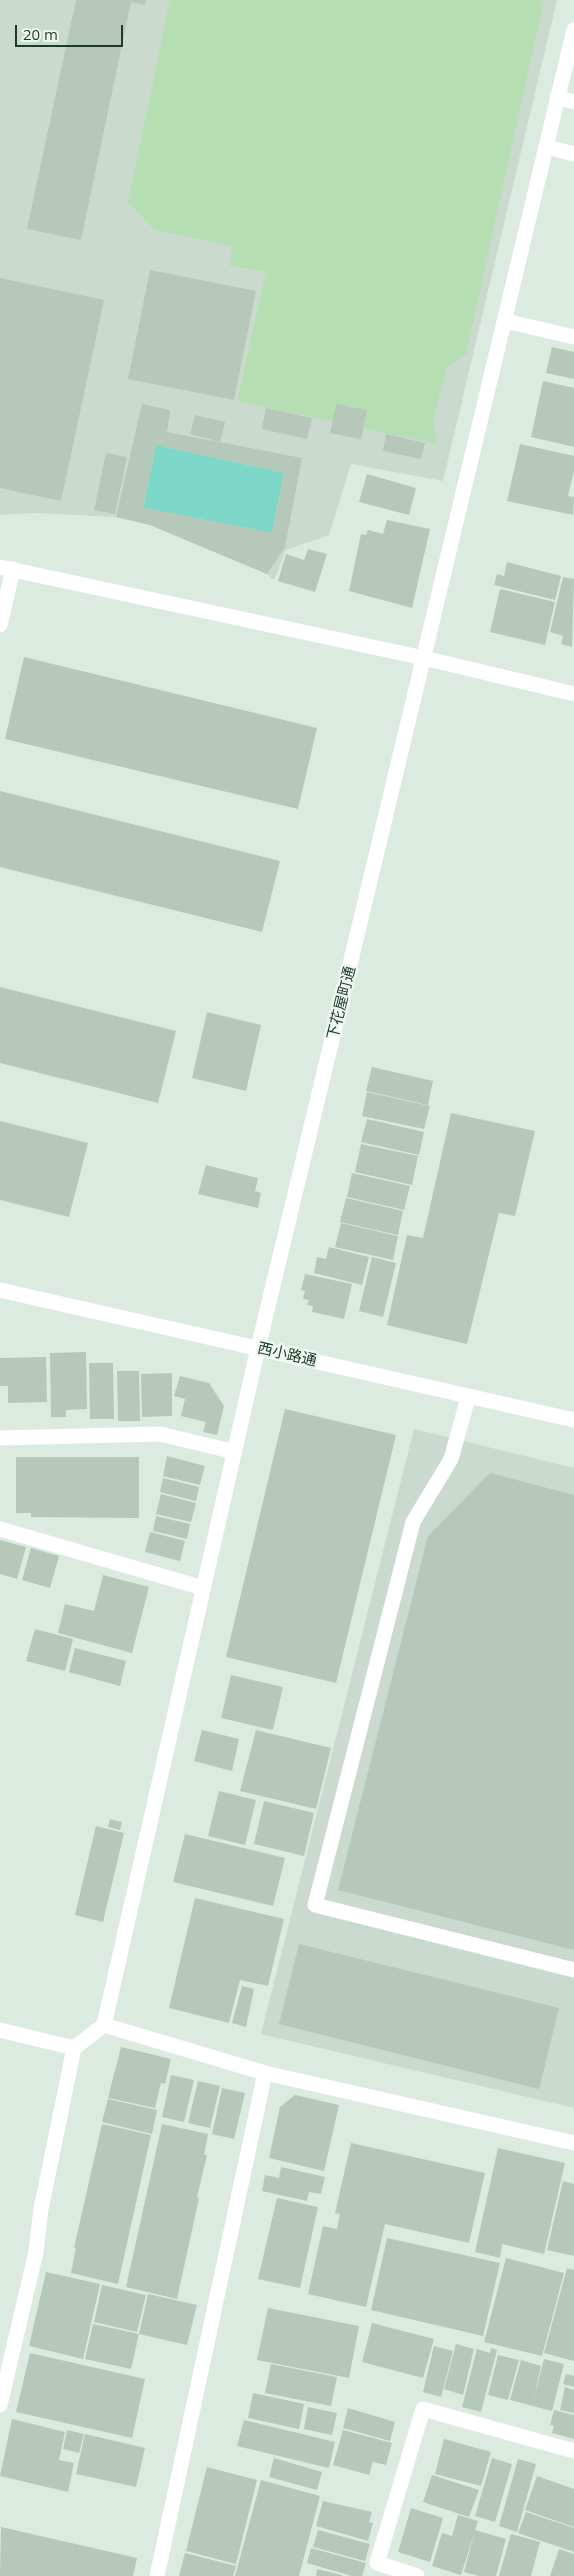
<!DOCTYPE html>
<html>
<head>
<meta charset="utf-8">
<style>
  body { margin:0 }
  #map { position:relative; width:574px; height:2576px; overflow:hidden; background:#dcebe0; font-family:"Open Sans",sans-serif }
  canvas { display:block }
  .scale { position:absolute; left:15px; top:25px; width:108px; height:22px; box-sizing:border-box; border:2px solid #1d3b29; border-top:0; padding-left:6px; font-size:15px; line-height:18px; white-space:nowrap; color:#1d3b29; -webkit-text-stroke:4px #edf7ef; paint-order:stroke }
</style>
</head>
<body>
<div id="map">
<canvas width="574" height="2576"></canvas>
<div class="scale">20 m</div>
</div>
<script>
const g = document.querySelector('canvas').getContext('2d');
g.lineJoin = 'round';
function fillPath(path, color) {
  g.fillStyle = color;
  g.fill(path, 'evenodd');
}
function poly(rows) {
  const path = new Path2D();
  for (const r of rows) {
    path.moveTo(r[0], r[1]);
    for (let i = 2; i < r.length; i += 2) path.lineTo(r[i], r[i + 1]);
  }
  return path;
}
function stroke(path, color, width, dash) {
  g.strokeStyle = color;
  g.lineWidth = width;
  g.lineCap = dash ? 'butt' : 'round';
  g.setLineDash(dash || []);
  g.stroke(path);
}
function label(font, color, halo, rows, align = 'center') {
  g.font = font + ' "Open Sans","Noto Sans JP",sans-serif';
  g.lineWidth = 5;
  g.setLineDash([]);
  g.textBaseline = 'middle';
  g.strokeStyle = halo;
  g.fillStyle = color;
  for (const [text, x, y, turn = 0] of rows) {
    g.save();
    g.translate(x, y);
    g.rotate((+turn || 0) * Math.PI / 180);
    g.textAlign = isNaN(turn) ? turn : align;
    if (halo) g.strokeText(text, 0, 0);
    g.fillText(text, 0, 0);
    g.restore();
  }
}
fillPath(poly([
  [0,0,557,0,443,481,351,464,329,535,286,550,274,580,267,574,150,525,116,517,34,513,0,515],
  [414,1429,574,1468,574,2108,261,2034]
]), '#cbdace');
fillPath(poly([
  [170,0,544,0,466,354,447,367,433,421,437,444,237,401,266,272,230,266,232,246,155,230,128,202]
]), '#b5dfb2');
fillPath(poly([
  [156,445,284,473,272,533,143,508]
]), '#7dd7c8');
fillPath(poly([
  [76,0,146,0,145,5,131,2,81,240,27,229],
  [150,270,256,291,234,400,128,379],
  [0,278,104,300,61,501,0,488],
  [552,347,574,352,574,379,546,373],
  [543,381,574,388,574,447,531,437],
  [142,404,170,410,167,432,302,458,285,547,267,574,150,525,116,517],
  [156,445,284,473,272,533,143,508],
  [336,404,367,410,361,439,330,433],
  [266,408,312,418,307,439,262,429],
  [195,415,225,422,220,442,190,434],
  [386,434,425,443,421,459,383,451],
  [520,444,574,456,574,471,568,496,574,497,573,515,507,501],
  [106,453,127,457,115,514,94,510],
  [367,474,416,488,409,515,359,502],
  [387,520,430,529,412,608,349,591,361,534,366,535,368,530,383,534],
  [308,549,327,554,315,592,278,581,286,554,304,560],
  [507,562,561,576,555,600,494,585,497,574,504,576],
  [563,577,574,579,572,647,561,644,563,636,550,632],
  [500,589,555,602,545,645,490,632],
  [24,657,317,728,298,809,5,739],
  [0,791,280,861,262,932,0,867],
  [0,987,176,1031,158,1103,0,1063],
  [207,1012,261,1025,246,1091,192,1078],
  [372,1067,433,1081,428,1105,366,1091],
  [367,1092,430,1106,424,1129,362,1116],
  [451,1113,535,1131,515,1216,499,1213,467,1344,387,1325,407,1235,423,1238],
  [367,1119,424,1132,419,1155,361,1142],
  [0,1121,88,1143,69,1217,0,1200],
  [361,1144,418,1156,412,1185,355,1172],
  [206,1165,258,1178,255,1191,261,1193,258,1208,198,1194],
  [352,1173,410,1186,404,1210,347,1197],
  [346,1198,403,1211,398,1235,340,1222],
  [341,1223,398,1236,393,1260,335,1247],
  [329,1247,369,1257,362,1285,314,1273,317,1257,326,1259],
  [372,1257,396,1263,383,1317,359,1311],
  [305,1274,352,1284,344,1319,312,1312,313,1306,307,1305,309,1300,303,1299,305,1291,301,1290],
  [86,1352,87,1409,66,1410,66,1417,51,1417,50,1353],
  [46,1357,47,1402,8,1403,8,1386,0,1386,0,1358],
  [89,1363,113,1363,114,1419,90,1419],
  [117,1371,139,1371,140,1421,118,1421],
  [172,1373,172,1416,142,1417,141,1374],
  [180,1376,209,1383,224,1406,217,1435,203,1432,206,1422,181,1416,185,1399,174,1396],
  [285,1409,396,1435,336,1683,226,1657],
  [167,1456,205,1466,200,1485,163,1476],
  [16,1457,139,1457,139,1518,31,1517,31,1513,16,1513],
  [490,1473,574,1495,574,1950,338,1890,428,1536],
  [163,1478,199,1487,196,1501,160,1492],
  [161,1494,196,1503,191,1522,156,1514],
  [156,1516,190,1524,187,1539,153,1531],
  [150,1532,185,1541,180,1561,145,1552],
  [0,1540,26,1547,17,1579,0,1574],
  [31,1548,59,1556,50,1588,22,1580],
  [103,1575,149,1587,132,1653,58,1633,65,1604,94,1611],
  [35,1629,73,1639,65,1671,26,1661],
  [75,1648,126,1661,120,1686,69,1672],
  [231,1675,283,1687,273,1730,221,1718],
  [202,1730,239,1739,232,1771,194,1761],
  [256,1730,331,1748,316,1809,240,1791],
  [219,1791,256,1800,245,1845,208,1836],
  [264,1801,314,1813,304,1856,254,1844],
  [110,1819,122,1822,120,1830,108,1827],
  [96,1826,124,1833,103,1922,75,1915],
  [185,1834,285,1858,273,1906,173,1882],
  [195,1898,284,1919,268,1986,240,1980,229,2023,169,2008],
  [299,1944,559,2008,539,2089,279,2024],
  [242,1986,254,1989,246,2027,232,2023],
  [121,2047,171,2059,165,2084,161,2083,155,2108,108,2098],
  [171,2075,194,2080,184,2122,162,2117],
  [198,2081,220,2086,210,2128,188,2123],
  [222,2088,245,2093,234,2139,212,2134],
  [295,2095,339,2105,324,2171,269,2158,280,2107],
  [108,2099,157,2110,152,2134,102,2122],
  [102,2124,151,2135,118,2284,71,2273,76,2248,74,2248],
  [162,2124,208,2134,204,2155,207,2155,197,2197,199,2198,177,2299,126,2287],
  [351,2143,485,2173,469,2243,385,2224,366,2307,308,2294,323,2226,337,2229,340,2214,335,2213],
  [498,2148,565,2163,544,2254,502,2244,500,2258,475,2252],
  [281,2167,325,2177,321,2194,309,2192,307,2201,262,2191,265,2175,279,2178],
  [563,2181,574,2184,574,2256,547,2250],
  [277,2198,318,2207,300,2288,258,2279],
  [387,2238,500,2263,483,2336,371,2310],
  [506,2258,564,2273,542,2356,484,2342],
  [567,2268,574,2270,574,2361,544,2353],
  [46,2272,100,2284,83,2359,29,2346],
  [102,2285,146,2295,137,2332,94,2322],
  [148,2294,197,2305,187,2345,139,2334],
  [268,2308,359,2326,349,2378,257,2360],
  [372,2323,434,2339,423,2378,362,2362],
  [93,2324,139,2334,131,2369,85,2359],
  [456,2344,474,2349,463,2395,444,2389],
  [434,2346,453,2351,441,2397,423,2392],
  [491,2348,497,2350,481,2412,462,2407,477,2349,490,2353],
  [30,2353,145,2379,132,2438,16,2412],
  [498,2355,519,2360,508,2400,488,2395],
  [544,2359,564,2364,552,2411,510,2400,521,2360,541,2366,534,2399],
  [271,2364,337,2377,331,2406,265,2393],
  [566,2374,574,2376,574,2387,563,2384],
  [565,2387,574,2390,574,2413,560,2410],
  [253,2393,304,2404,299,2429,248,2418],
  [308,2407,337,2413,332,2435,304,2429],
  [348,2408,395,2422,390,2441,343,2428],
  [554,2410,574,2415,574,2439,552,2433,554,2426,550,2425],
  [12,2419,65,2432,59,2460,74,2463,68,2492,0,2476],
  [244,2420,335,2442,329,2468,237,2446],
  [67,2430,84,2434,79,2453,63,2449],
  [343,2430,392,2443,386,2465,373,2462,369,2475,333,2465],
  [85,2434,145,2448,136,2487,76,2474],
  [444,2439,491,2452,481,2486,435,2474],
  [274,2458,322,2472,317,2490,269,2477],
  [492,2458,512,2464,495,2522,475,2516],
  [518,2459,536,2464,517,2532,499,2526],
  [207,2467,257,2480,236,2564,186,2551],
  [432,2475,479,2490,469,2517,423,2502],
  [537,2476,574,2489,574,2527,525,2510],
  [261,2480,320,2496,299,2576,235,2576],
  [323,2501,372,2512,369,2522,373,2523,368,2541,316,2526],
  [411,2508,443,2518,430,2562,398,2552],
  [526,2512,574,2528,574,2552,518,2533],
  [458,2515,478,2521,475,2530,506,2539,496,2576,479,2576,464,2572,474,2534,461,2575,432,2566,442,2533,452,2536],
  [1,2527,137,2558,133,2576,0,2576],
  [318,2530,370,2544,365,2561,313,2547],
  [511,2534,540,2542,531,2576,499,2576],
  [311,2548,366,2563,362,2576,352,2576,307,2563],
  [559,2549,574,2554,574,2576,550,2576],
  [185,2553,236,2566,233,2576,179,2576],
  [317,2569,342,2575,342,2576,316,2576]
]), '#b5c8ba');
stroke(poly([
  [557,97,574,102],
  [547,147,574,154],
  [505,321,574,337],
  [0,567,424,658,574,694],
  [0,625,13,569],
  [0,1290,574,1420],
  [468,1398,451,1459,413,1522,315,1905,574,1970],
  [0,1438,160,1434,235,1452],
  [0,1529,203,1588],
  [104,2025,265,2073,574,2143],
  [0,2030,74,2048],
  [0,2405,36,2252,41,2209,74,2048,104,2025,258,1348,574,30],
  [157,2576,265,2073],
  [417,2576,377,2563,423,2409,574,2451]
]), '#fff', 15);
label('15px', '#1d3b29', '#edf7ef', [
  ["下花屋町通",342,1003,-76],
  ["西小路通",287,1355,13]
]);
</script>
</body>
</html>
